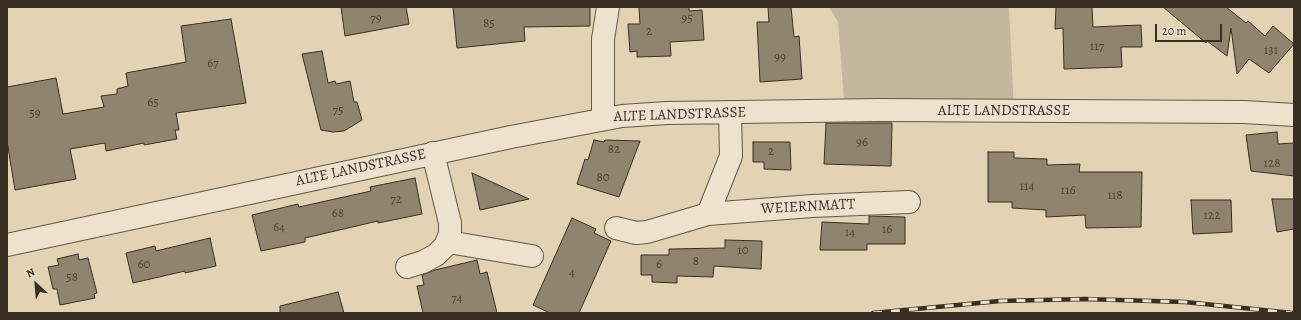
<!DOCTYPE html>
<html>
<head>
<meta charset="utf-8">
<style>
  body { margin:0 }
  #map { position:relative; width:1301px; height:320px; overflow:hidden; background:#e2d3b4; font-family:Alegreya,serif }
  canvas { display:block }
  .frame { position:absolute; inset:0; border:8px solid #382f22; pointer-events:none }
  .north { position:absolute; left:16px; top:264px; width:40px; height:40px; -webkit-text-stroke:3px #ece2ce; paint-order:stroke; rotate:334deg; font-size:11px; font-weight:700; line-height:16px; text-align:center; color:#382f22 }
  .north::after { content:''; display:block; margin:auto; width:14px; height:18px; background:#382f22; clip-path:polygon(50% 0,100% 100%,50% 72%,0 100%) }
  .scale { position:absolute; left:1155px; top:24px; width:67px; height:18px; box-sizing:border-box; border:2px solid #382f22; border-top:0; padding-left:5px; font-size:12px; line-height:14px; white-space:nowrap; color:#382f22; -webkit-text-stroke:3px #ece2ce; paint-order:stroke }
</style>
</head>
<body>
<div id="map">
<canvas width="1301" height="320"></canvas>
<div class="frame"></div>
<div class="north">N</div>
<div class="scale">20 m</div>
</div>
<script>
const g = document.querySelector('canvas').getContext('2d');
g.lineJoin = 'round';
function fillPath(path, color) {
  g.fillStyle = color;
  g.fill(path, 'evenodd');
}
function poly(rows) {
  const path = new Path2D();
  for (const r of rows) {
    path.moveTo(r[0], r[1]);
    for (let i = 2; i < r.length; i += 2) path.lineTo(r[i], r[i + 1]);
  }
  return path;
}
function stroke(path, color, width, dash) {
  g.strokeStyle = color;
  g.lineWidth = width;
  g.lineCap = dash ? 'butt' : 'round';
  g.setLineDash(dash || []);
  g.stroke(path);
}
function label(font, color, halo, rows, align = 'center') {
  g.font = font + ' Alegreya,serif';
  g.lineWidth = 4;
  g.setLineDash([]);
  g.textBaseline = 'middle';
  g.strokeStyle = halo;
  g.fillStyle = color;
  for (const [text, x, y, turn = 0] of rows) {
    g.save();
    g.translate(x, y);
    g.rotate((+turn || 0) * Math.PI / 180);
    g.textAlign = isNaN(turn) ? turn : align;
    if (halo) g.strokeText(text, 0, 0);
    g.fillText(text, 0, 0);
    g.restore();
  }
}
fillPath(poly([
  [829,7,1009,7,1014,111,845,111,838,22]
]), '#c5b79b');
const building = poly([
  [341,7,406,7,409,24,345,36,341,7],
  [453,7,590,7,590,26,524,27,525,41,457,48,453,7],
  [639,7,689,7,689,11,702,10,704,40,670,42,671,56,637,57,637,51,630,52,628,24,640,24,639,7],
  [768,7,791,7,794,37,799,36,802,79,760,82,757,22,769,22,768,7],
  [1056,7,1092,7,1093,27,1141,25,1142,47,1121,47,1122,67,1064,69,1063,28,1055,29,1056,7],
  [1163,7,1226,7,1246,23,1248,21,1265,36,1273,26,1294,44,1269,73,1249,59,1237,74,1231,28,1227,56,1207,41,1206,43,1163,7],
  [231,19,246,103,176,113,179,130,175,130,177,139,144,145,144,143,106,151,105,143,70,149,76,179,15,190,7,141,7,87,56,78,63,114,104,107,101,96,117,94,117,89,128,86,126,73,186,62,181,26,231,19],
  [322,51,328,83,335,81,336,84,350,81,354,102,357,102,362,120,344,131,333,132,321,130,302,54,322,51],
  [826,123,892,123,891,166,824,164,826,123],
  [1277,132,1278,144,1294,143,1294,176,1251,171,1246,135,1277,132],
  [594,140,604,142,605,140,640,141,619,197,577,184,585,159,588,160,594,140],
  [753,142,790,142,791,170,764,169,764,162,753,162,753,142],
  [988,152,1014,152,1014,158,1047,159,1047,165,1080,164,1079,172,1142,172,1141,227,1086,228,1085,215,1046,217,1046,210,1012,208,1012,202,988,202,988,152],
  [472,173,529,199,480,210,472,173],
  [415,178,422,214,378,223,378,221,305,238,305,242,261,251,252,215,298,204,299,207,371,191,370,187,415,178],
  [1272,199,1294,199,1294,229,1277,232,1272,199],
  [1191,200,1231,200,1232,232,1193,234,1191,200],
  [869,216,905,217,905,244,867,244,867,250,820,250,822,222,869,224,869,216],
  [572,218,596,229,594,233,611,241,579,313,550,313,533,305,572,218],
  [210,238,216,266,185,273,185,271,133,283,126,253,155,246,156,251,210,238],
  [725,240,762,241,761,269,714,266,713,277,677,276,677,283,652,282,652,275,641,275,641,255,669,255,669,249,725,248,725,240],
  [78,254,79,260,88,258,97,293,94,294,95,298,60,305,57,289,53,289,48,267,59,265,57,259,78,254],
  [477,260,480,274,487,272,497,313,423,313,417,286,424,285,422,275,435,270,477,260],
  [338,292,344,313,280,313,280,306,338,292]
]);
fillPath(building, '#90846e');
stroke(building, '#382f22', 1);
const minor = poly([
  [603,118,603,39,608,7],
  [708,214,731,156,730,112],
  [616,228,636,233,647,232,708,214,812,206,909,202],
  [448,242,532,256],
  [7,245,511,137,622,116,667,113,879,110,1244,112,1294,115],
  [407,267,423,262,436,255,445,246,450,234,450,223,433,153]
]);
stroke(minor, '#625846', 24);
stroke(minor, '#ece2ce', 22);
const rail = poly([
  [873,313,1000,301,1085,299,1185,302,1292,313]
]);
stroke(rail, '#382f22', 4.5);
stroke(rail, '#ece2ce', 3, [9]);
label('13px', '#4e4435', null, [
  ["79",376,19],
  ["95",687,19],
  ["85",489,24],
  ["2",649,32],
  ["117",1097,47],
  ["131",1271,51],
  ["99",780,58],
  ["67",213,64],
  ["65",153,103],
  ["75",338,111],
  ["59",35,114],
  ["96",862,143],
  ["82",614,150],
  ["2",771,152],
  ["128",1272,164],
  ["80",603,178],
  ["114",1027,187],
  ["116",1068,191],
  ["118",1115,196],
  ["72",396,200],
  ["68",338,214],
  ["122",1212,216],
  ["64",279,228],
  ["16",887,230],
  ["14",850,233],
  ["10",743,251],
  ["8",696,262],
  ["60",144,265],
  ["6",659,265],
  ["4",572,273],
  ["58",72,278],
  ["74",457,299]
]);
label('15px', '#382f22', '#ece2ce', [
  ["ALTE LANDSTRASSE",1004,111],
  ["ALTE LANDSTRASSE",680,115,-2],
  ["ALTE LANDSTRASSE",361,168,-12],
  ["WEIERNMATT",808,207,-3]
]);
</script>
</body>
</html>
